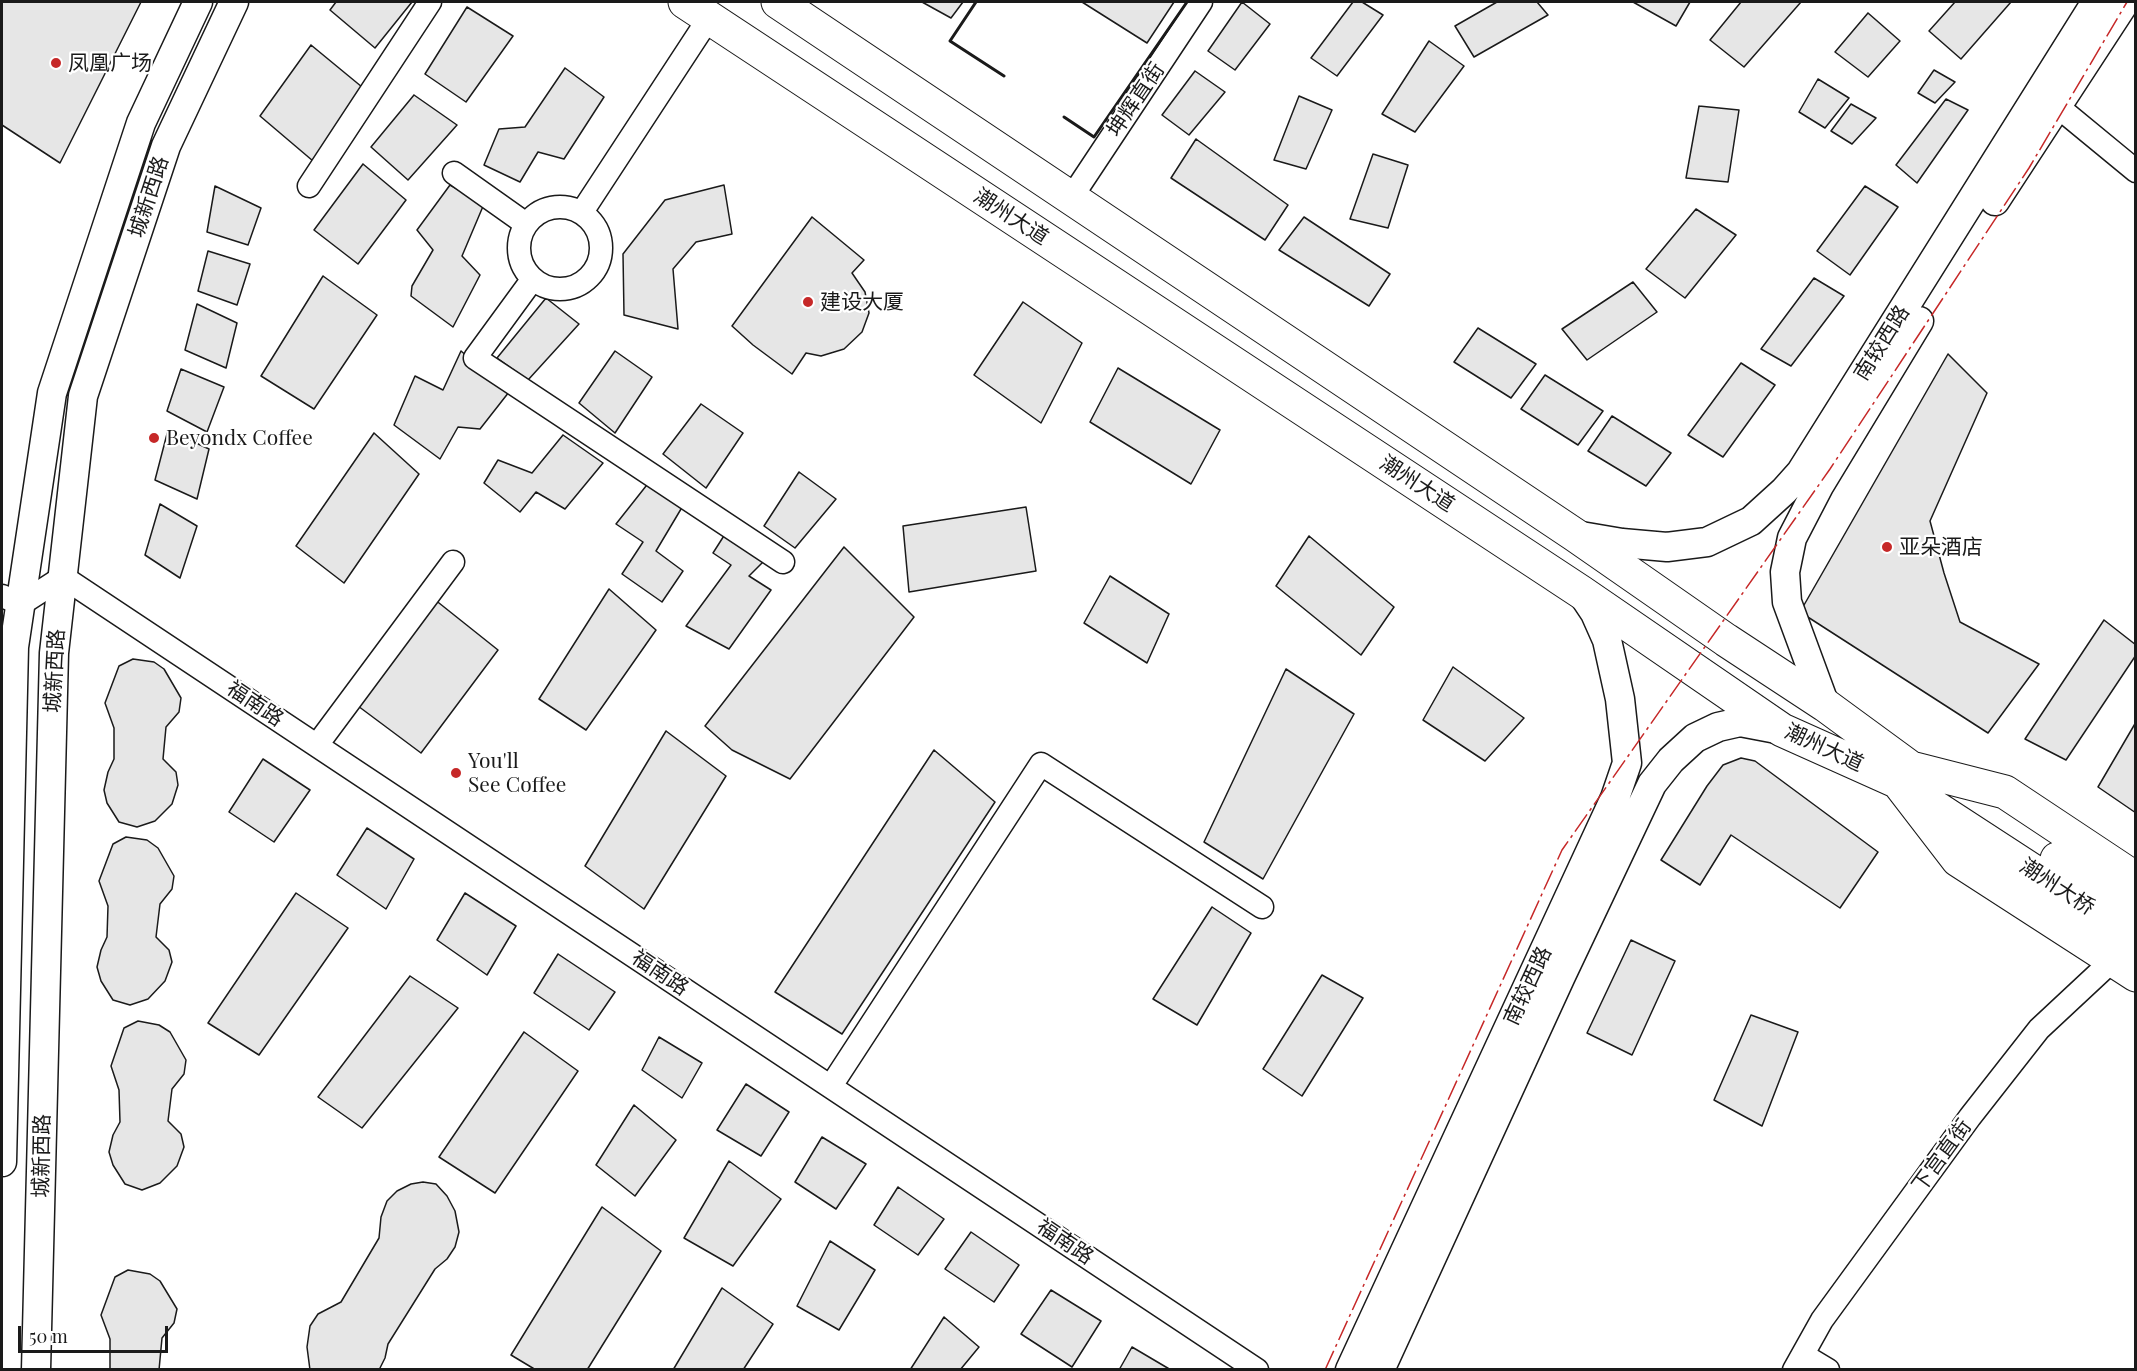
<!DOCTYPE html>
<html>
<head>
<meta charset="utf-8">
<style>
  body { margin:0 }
  #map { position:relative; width:2137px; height:1371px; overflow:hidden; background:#fff; font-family:"Playfair Display",serif }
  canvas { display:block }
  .frame { position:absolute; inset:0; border:3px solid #1a1a1a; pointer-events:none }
  .scale { position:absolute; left:18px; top:1326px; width:150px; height:27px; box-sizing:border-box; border:3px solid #1a1a1a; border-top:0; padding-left:8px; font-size:18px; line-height:21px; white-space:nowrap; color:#1a1a1a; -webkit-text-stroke:4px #fff; paint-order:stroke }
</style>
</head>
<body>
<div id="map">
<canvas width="2137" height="1371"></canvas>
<div class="frame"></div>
<div class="scale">50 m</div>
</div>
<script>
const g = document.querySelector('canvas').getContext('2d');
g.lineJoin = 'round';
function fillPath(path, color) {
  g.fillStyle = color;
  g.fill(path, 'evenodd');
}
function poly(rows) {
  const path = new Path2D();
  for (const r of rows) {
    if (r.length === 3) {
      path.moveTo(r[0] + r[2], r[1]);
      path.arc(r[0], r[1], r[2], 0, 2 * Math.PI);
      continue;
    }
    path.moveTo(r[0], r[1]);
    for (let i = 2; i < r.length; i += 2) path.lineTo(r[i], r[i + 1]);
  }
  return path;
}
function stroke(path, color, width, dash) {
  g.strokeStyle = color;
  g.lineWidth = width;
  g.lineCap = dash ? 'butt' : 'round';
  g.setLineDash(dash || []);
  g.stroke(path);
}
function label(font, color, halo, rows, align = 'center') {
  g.font = font + ' "Playfair Display","Noto Sans SC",serif';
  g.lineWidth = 4.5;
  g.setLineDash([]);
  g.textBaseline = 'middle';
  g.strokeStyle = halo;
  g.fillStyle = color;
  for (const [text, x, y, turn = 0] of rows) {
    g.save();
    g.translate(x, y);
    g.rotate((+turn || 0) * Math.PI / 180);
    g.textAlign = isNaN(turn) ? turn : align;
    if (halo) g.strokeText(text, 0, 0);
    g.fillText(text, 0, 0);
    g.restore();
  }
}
const building = poly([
  [2,2,141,2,60,163,2,125,2,2],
  [336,2,412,2,375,48,330,10,336,2],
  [922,2,963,2,951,18,922,2],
  [1082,2,1174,2,1147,43,1082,2],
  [1242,2,1270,24,1235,70,1208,51,1242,2],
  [1353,2,1362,2,1383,15,1337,76,1311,58,1353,2],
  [1497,2,1537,2,1548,15,1474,57,1455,26,1497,2],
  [1633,2,1690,2,1676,26,1633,2],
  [1741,2,1801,2,1744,67,1710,40,1741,2],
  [1955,2,2011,2,1961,59,1929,31,1955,2],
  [467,7,513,36,466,102,425,74,467,7],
  [1868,13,1900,41,1868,77,1835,52,1868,13],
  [1429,41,1464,66,1415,132,1382,114,1429,41],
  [311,45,362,87,313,161,260,116,311,45],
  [565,68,604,97,564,159,538,152,520,182,484,165,499,129,525,127,565,68],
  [1934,70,1955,82,1935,103,1918,93,1934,70],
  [1195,71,1225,92,1189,135,1162,115,1195,71],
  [1818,79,1849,98,1825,128,1799,112,1818,79],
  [414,95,457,125,408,180,371,147,414,95],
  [1299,96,1332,110,1306,169,1274,160,1299,96],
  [1946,99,1968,110,1917,183,1896,165,1946,99],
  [1851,104,1876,118,1852,144,1831,131,1851,104],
  [1699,106,1739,110,1728,182,1686,178,1699,106],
  [1196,139,1288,205,1265,240,1171,178,1196,139],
  [1373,154,1408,165,1388,228,1350,219,1373,154],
  [363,164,406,200,358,264,314,230,363,164],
  [450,185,484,204,462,256,480,275,453,327,411,296,412,286,433,250,417,230,450,185],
  [724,185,732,234,696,242,673,269,678,329,624,315,623,254,665,200,724,185],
  [215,186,261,208,248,245,207,232,215,186],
  [1865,186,1898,207,1850,275,1817,251,1865,186],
  [1696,209,1736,235,1685,298,1646,269,1696,209],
  [812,217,864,260,852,273,865,292,869,313,862,332,844,349,821,356,806,353,792,374,753,345,732,326,812,217],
  [1304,217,1390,274,1369,306,1279,250,1304,217],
  [208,251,250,264,237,305,198,291,208,251],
  [323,276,377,315,314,409,261,376,323,276],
  [1814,278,1844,296,1791,366,1761,349,1814,278],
  [1633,282,1657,312,1587,360,1562,329,1633,282],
  [546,298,579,324,528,380,497,358,546,298],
  [1023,302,1082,343,1041,423,974,375,1023,302],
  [197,304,237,323,226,368,185,350,197,304],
  [1478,328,1536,364,1511,398,1454,362,1478,328],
  [461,351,509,392,480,429,458,427,440,459,394,425,415,376,443,390,461,351],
  [615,351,652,377,615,433,579,403,615,351],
  [1948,354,1987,393,1930,521,1944,573,1960,622,2039,664,1988,733,1800,612,1948,354],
  [1741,363,1775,385,1723,457,1688,435,1741,363],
  [1118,368,1220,430,1191,484,1090,422,1118,368],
  [181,369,224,387,207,432,167,411,181,369],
  [1545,375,1603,411,1578,445,1521,409,1545,375],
  [701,404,743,433,706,488,663,454,701,404],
  [1612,416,1671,453,1646,486,1588,451,1612,416],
  [168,430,209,449,197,499,155,480,168,430],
  [374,433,419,474,344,583,296,546,374,433],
  [563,435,603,463,565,509,536,492,520,512,484,483,498,460,532,473,563,435],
  [799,472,836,499,795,548,764,526,799,472],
  [650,481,684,504,656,551,683,571,662,602,622,574,643,542,616,524,650,481],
  [160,504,197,526,180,578,145,555,160,504],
  [1026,507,1036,571,909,592,903,526,1026,507],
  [727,531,766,559,749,576,771,590,729,649,686,626,731,565,713,553,727,531],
  [1309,536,1394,607,1361,655,1276,586,1309,536],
  [844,547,914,617,790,779,732,750,705,726,844,547],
  [1110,576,1169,614,1147,663,1084,623,1110,576],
  [609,589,656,630,586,730,539,699,609,589],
  [434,599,498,650,421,753,358,706,434,599],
  [2104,620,2136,645,2136,655,2066,760,2025,739,2104,620],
  [133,659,154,662,164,669,181,698,179,712,166,727,163,759,176,772,178,785,172,804,155,821,137,827,119,822,107,803,104,790,108,772,114,759,114,728,105,703,119,666,133,659],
  [1453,667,1524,718,1485,761,1423,720,1453,667],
  [1286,669,1354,714,1263,879,1204,842,1286,669],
  [2136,722,2136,813,2098,787,2136,722],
  [666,731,726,776,644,909,585,866,666,731],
  [934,750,995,802,842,1034,775,992,934,750],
  [1741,758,1755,761,1878,852,1840,908,1731,835,1700,885,1661,860,1707,786,1723,765,1741,758],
  [263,759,310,790,274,842,229,812,263,759],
  [367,828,414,859,386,909,337,875,367,828],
  [126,837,147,840,158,848,174,876,172,889,160,904,156,937,169,950,172,962,165,981,148,999,130,1005,113,1000,101,981,97,967,101,950,107,937,108,906,99,881,113,844,126,837],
  [296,893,348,928,259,1055,208,1023,296,893],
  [465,893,516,926,487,975,437,940,465,893],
  [1212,907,1251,933,1197,1025,1153,999,1212,907],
  [1631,940,1675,961,1632,1055,1587,1033,1631,940],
  [558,954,615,992,589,1030,534,993,558,954],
  [1322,975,1363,998,1302,1096,1263,1069,1322,975],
  [410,976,458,1008,362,1128,318,1097,410,976],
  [1751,1015,1798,1032,1762,1126,1714,1100,1751,1015],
  [138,1021,159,1025,170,1032,186,1060,184,1074,172,1089,168,1121,181,1134,184,1147,177,1166,160,1183,142,1190,125,1184,113,1165,109,1152,113,1135,120,1122,119,1090,111,1066,124,1028,138,1021],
  [524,1032,578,1071,495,1193,439,1157,524,1032],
  [659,1037,702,1063,682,1098,642,1070,659,1037],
  [746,1084,789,1112,761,1156,717,1130,746,1084],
  [634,1105,676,1140,635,1196,596,1165,634,1105],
  [822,1137,866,1164,836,1209,795,1182,822,1137],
  [729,1161,781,1199,733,1266,684,1238,729,1161],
  [423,1182,436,1184,447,1196,455,1211,459,1232,455,1247,447,1259,435,1269,388,1344,385,1358,379,1370,310,1370,307,1347,310,1326,318,1314,341,1302,379,1238,381,1217,387,1201,397,1191,411,1184,423,1182],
  [898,1187,944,1219,918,1255,874,1225,898,1187],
  [602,1207,661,1251,587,1370,536,1370,511,1355,602,1207],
  [971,1232,1019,1265,994,1302,945,1269,971,1232],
  [830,1241,875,1270,839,1330,797,1306,830,1241],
  [128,1270,150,1274,160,1281,177,1309,174,1323,162,1338,159,1370,110,1370,110,1339,101,1315,115,1277,128,1270],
  [722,1288,773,1324,743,1370,673,1370,722,1288],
  [1051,1290,1101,1321,1072,1367,1021,1334,1051,1290],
  [944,1317,979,1347,960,1370,910,1370,944,1317],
  [1132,1347,1171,1370,1119,1370,1132,1347]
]);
fillPath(building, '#e6e6e6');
stroke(building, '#1a1a1a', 1.5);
const minor = poly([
  [2057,106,2136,171],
  [454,173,526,224],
  [309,186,430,2],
  [1071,198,1201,2],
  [560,248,41],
  [582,212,709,18],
  [532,280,475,358,783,562],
  [2,596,21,604,63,577,1257,1370],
  [317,745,453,562],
  [831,1086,1041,764,1262,907],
  [1803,1355,1828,1370],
  [1794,1370,1822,1320,1970,1117,2039,1029,2113,960]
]);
const major = poly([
  [1995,201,2125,2],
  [1575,535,1622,543,1667,547,1707,542,1751,521,1784,491,1801,472,2096,2],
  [1825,705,1787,602,1785,572,1792,538,1819,486,1919,321],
  [2,1162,14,647,52,393,141,123,198,2],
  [36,1370,54,653,83,396,166,146,234,2],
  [1350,1370,1615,798,1627,763,1620,699,1607,640,1595,613,1581,592],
  [1380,1370,1561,976,1652,784,1671,760,1695,738,1718,727,1740,722,1782,730]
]);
const highway = poly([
  [685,2,1581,592,1782,730,1898,782,1958,860,2136,975],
  [778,2,1575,535,1726,640,1825,705,1911,768,2005,792,2136,879],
  [1921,798,2136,938],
  [2057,859,2136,911]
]);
stroke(minor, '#1a1a1a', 25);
stroke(major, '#1a1a1a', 31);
stroke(highway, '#1a1a1a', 35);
stroke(minor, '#fff', 22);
stroke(major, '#fff', 28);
stroke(highway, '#fff', 33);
stroke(poly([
  [976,2,950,41,1004,76],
  [1064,117,1094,137,1187,2]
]), '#1a1a1a', 3);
stroke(poly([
  [1325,1370,1562,850,1830,469,2029,168,2127,2]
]), '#c62828', 1.5, [21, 4.5, 3, 4.5]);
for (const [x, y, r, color] of [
  [56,63,6,"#c62828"],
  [808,302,6,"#c62828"],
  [154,438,6,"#c62828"],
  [1887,547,6,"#c62828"],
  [456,773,6,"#c62828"]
]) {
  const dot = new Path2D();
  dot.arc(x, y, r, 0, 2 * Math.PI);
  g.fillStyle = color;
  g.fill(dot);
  stroke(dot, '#fff', 2);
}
label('21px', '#1a1a1a', '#fff', [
  ["凤凰广场",68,63],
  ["建设大厦",820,302],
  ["Beyondx Coffee",166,438],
  ["亚朵酒店",1899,547],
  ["You'll",468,761],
  ["See Coffee",468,785]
], 'left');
label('21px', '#1a1a1a', '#fff', [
  ["坤辉直街",1136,100,-56],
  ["城新西路",149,197,-72],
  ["潮州大道",1011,217,33],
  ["南较西路",1882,343,-58],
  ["潮州大道",1417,484,33],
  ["城新西路",55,671,-87],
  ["福南路",255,704,34],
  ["潮州大道",1824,748,25],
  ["潮州大桥",2057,887,33],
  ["福南路",660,973,34],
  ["南较西路",1528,986,-65],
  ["城新西路",42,1156,-89],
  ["下宫直街",1942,1156,-54],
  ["福南路",1065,1242,34]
]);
</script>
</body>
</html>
